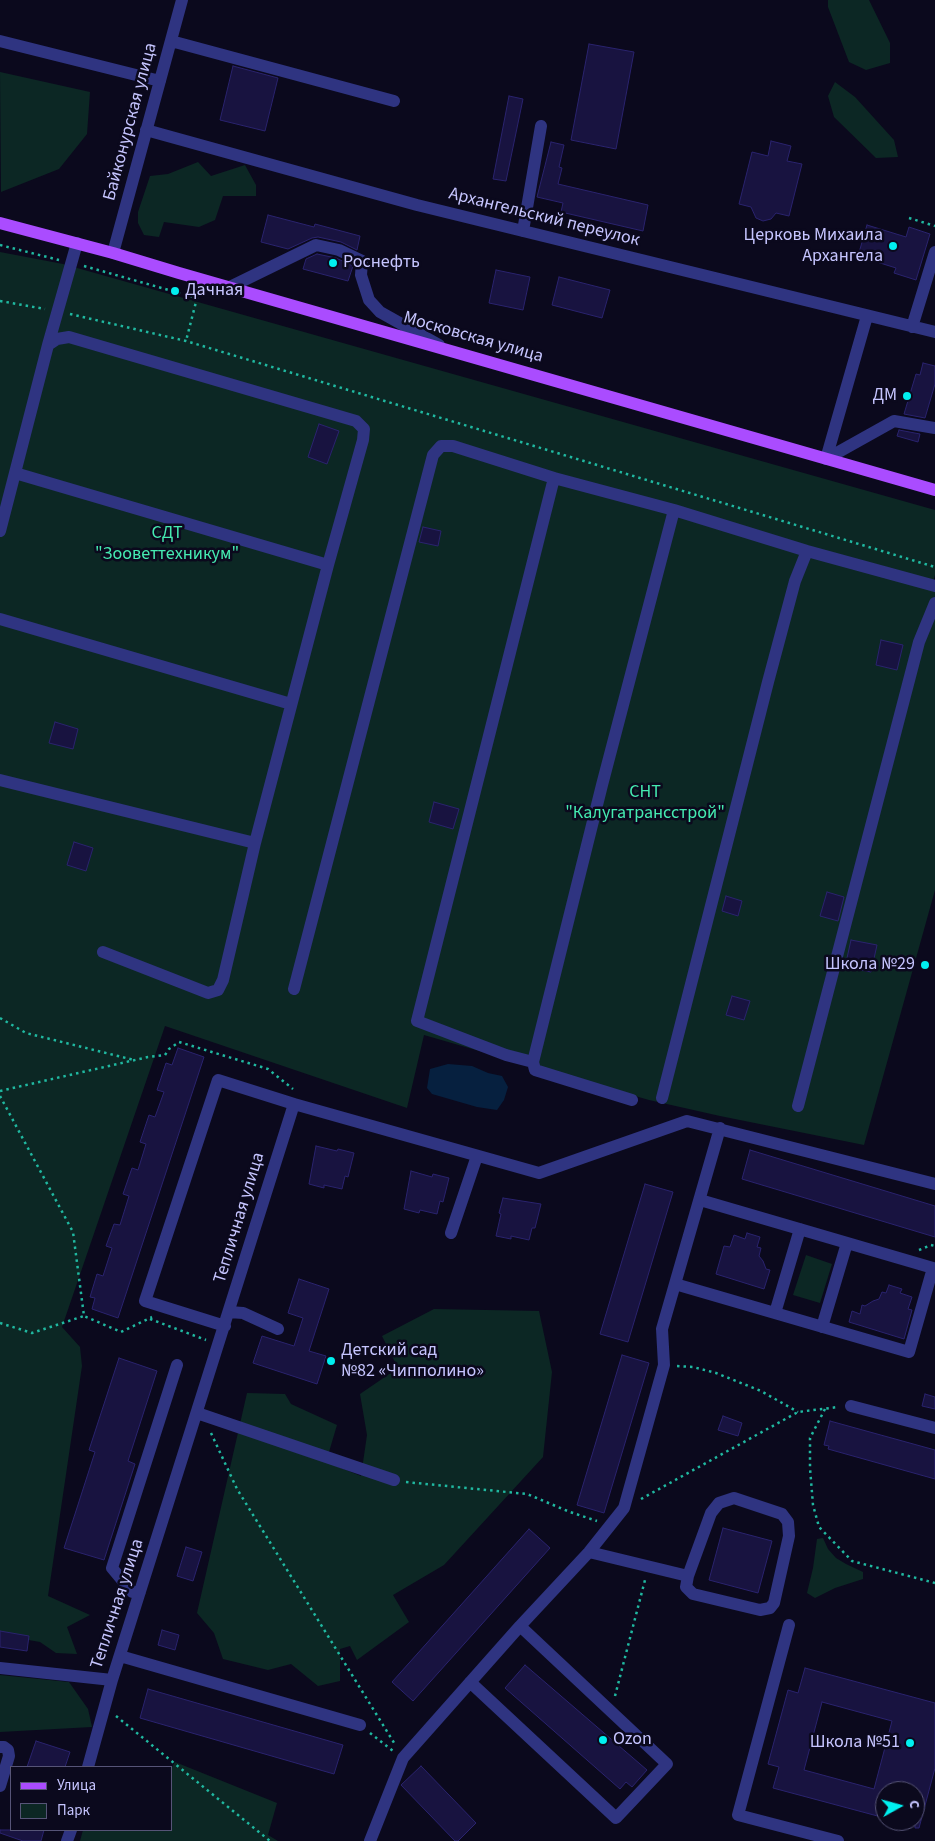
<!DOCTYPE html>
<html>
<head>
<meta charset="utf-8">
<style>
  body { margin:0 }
  #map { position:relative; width:935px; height:1841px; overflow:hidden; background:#0b091d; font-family:"Source Sans 3",sans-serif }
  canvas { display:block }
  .legend { position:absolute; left:10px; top:1766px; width:162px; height:65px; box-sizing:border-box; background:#0b091d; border:1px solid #565477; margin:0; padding:6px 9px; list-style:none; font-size:15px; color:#c6c5ff }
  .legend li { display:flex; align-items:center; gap:10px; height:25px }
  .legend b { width:25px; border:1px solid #565477 }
  .north { position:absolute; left:875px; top:1781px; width:50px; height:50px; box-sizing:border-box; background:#0b091d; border:1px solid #565477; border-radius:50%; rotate:83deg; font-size:14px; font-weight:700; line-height:20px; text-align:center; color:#c6c5ff }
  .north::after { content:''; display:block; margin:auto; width:18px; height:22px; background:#00f0f0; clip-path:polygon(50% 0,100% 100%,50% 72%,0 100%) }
</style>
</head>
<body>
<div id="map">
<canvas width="935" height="1841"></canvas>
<ul class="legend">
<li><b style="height:6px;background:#aa4cff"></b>Улица</li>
<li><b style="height:14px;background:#0c2724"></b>Парк</li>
</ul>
<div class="north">С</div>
</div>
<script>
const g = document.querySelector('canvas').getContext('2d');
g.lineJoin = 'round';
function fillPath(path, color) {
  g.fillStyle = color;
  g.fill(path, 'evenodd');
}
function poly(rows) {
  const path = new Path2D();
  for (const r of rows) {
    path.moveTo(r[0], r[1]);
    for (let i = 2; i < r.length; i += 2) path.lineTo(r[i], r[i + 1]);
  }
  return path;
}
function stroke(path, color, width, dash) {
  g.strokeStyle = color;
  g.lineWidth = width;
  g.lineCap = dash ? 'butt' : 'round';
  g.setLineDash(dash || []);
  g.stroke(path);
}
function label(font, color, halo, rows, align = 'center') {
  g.font = font + ' "Source Sans 3",sans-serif';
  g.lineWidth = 5;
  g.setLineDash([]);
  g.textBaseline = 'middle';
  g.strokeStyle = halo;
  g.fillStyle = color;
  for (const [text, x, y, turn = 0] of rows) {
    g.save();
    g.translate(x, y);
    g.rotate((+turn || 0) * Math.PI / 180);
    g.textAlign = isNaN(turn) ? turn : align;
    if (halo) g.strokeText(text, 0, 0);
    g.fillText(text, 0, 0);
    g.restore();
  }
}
fillPath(poly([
  [828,0,869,0,890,43,890,63,866,70,849,62,828,7],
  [0,72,90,92,87,134,59,169,1,192],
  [835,82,855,97,894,140,898,157,876,158,834,117,828,96],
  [198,162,211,176,245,165,256,185,256,196,223,196,215,220,199,227,164,222,159,237,144,235,138,223,138,212,150,176,168,174],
  [0,252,63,264,935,510,935,575,931,589,935,591,935,890,864,1145,720,1116,649,1100,424,1035,407,1108,165,1026,62,1327,80,1347,82,1366,48,1596,90,1615,67,1627,77,1654,56,1653,40,1642,0,1635],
  [806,1255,832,1264,820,1303,793,1295],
  [434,1309,539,1311,552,1372,543,1457,444,1565,393,1595,409,1622,357,1660,350,1646,340,1649,340,1681,318,1686,291,1664,268,1670,223,1659,214,1633,197,1613,247,1393,285,1394,291,1404,337,1425,326,1462,361,1476,367,1435,360,1394,398,1368,382,1336],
  [823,1538,828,1549,836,1558,846,1564,863,1572,863,1579,835,1588,815,1598,807,1593,813,1568,817,1539],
  [0,1675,69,1682,88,1709,92,1727,0,1732],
  [175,1762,277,1803,268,1835,278,1841,80,1841,83,1830,171,1830,171,1769]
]), '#0c2724');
fillPath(poly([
  [448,1064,472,1066,488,1073,502,1076,508,1087,504,1100,497,1110,477,1107,432,1094,427,1088,430,1069]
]), '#06203f');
const building = poly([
  [589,44,634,52,616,149,571,140,589,44],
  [233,66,278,78,265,131,220,120,233,66],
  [509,96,523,99,506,181,493,179,509,96],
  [771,141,791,146,787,161,802,164,789,216,776,213,771,219,763,221,756,218,751,207,739,204,752,152,768,156,771,141],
  [551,142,564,145,559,167,562,168,558,184,648,205,643,231,561,212,563,203,537,197,551,142],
  [268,215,314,227,315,224,360,236,357,250,341,242,318,237,312,238,288,249,261,242,268,215],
  [867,225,906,237,909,227,930,234,916,280,894,273,896,268,858,256,867,225],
  [317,254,336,258,353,266,348,281,303,269,306,259,317,254],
  [496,270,530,277,523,310,489,303,496,270],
  [559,277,610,290,602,318,552,305,559,277],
  [923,363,935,366,935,384,925,418,904,414,916,374,920,375,923,363],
  [319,424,339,431,327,464,308,457,319,424],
  [899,430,920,434,918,442,897,436,899,430],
  [423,527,441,531,438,546,419,542,423,527],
  [881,640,903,645,897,670,876,665,881,640],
  [55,722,78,729,73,749,49,743,55,722],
  [434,802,459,809,453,829,429,822,434,802],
  [74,842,93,848,86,871,67,865,74,842],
  [827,892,844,897,838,921,820,916,827,892],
  [726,896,742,901,738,916,722,911,726,896],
  [851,940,877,945,871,972,845,967,851,940],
  [732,996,750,1001,744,1020,726,1015,732,996],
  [178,1048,204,1057,118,1318,92,1309,95,1298,90,1297,97,1274,103,1276,112,1248,106,1246,114,1224,120,1225,129,1196,123,1194,132,1168,138,1170,146,1144,140,1142,149,1115,155,1117,164,1092,157,1090,166,1063,172,1065,178,1048],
  [316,1146,337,1151,338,1149,354,1153,348,1177,345,1176,342,1189,324,1185,324,1188,309,1184,316,1146],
  [750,1150,935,1206,935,1237,742,1179,750,1150],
  [411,1171,432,1177,433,1174,449,1178,443,1202,440,1201,437,1214,420,1210,419,1213,404,1209,411,1171],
  [645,1184,673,1192,628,1342,600,1334,645,1184],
  [503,1198,541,1204,535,1228,532,1228,529,1240,511,1236,511,1239,496,1236,501,1214,499,1213,503,1198],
  [747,1233,760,1237,757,1247,761,1248,759,1256,763,1261,766,1269,770,1270,764,1289,716,1274,724,1246,730,1247,734,1235,745,1239,747,1233],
  [299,1279,329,1289,309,1351,326,1356,317,1384,253,1363,262,1336,294,1346,303,1318,288,1313,299,1279],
  [889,1285,902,1289,900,1293,912,1297,908,1309,912,1310,904,1339,849,1322,852,1311,860,1314,862,1305,865,1306,873,1301,879,1299,882,1292,886,1293,889,1285],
  [622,1355,649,1363,604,1513,577,1505,622,1355],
  [119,1358,157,1371,128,1461,135,1464,104,1560,64,1548,95,1452,89,1450,119,1358],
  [925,1394,935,1397,935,1409,922,1406,925,1394],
  [723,1416,742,1423,738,1436,718,1430,723,1416],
  [830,1421,935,1450,935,1479,828,1449,829,1446,824,1445,830,1421],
  [723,1528,772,1541,758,1593,709,1580,723,1528],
  [529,1529,550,1548,413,1701,392,1682,529,1529],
  [186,1547,202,1552,193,1581,177,1576,186,1547],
  [162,1630,179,1635,175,1650,158,1645,162,1630],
  [0,1631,29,1636,27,1651,0,1647,0,1631],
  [525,1665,647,1770,632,1787,626,1782,620,1789,505,1688,525,1665],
  [805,1668,935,1703,935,1768,919,1828,915,1828,915,1791,885,1791,885,1818,773,1788,779,1767,768,1764,788,1690,798,1693,805,1668],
  [822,1702,892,1721,874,1789,804,1770,822,1702],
  [148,1689,343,1745,334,1774,140,1718,148,1689],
  [36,1741,70,1752,65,1767,27,1767,36,1741],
  [421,1766,476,1823,458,1841,455,1841,401,1785,421,1766],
  [0,1830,44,1830,41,1841,23,1841,0,1833,0,1830]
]);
fillPath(building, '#181340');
stroke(building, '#2a236e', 1);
stroke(poly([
  [909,218,935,226],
  [0,245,59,260],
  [84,266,197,298,186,341],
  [0,301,45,309],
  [70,314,186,341,935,567],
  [0,1018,26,1033,134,1060],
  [0,1091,148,1057,165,1055,169,1049,179,1042,268,1069,293,1089],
  [0,1096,73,1232,84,1316,121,1332,152,1317],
  [919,1250,931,1245,935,1246],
  [150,1319,206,1340],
  [0,1323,32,1333,84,1316],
  [677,1366,693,1367,716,1373,761,1391,798,1412],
  [825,1409,810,1438,810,1468,813,1505,819,1527,852,1561,935,1583],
  [211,1433,237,1489,396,1746],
  [406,1482,527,1494,570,1512,597,1521],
  [641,1499,798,1412,838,1407],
  [615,1696,645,1580],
  [116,1716,270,1841],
  [370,1733,393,1751]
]), '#20b8a0', 2.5, [2.5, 4]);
stroke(poly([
  [0,41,160,81],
  [171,41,394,101],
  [146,130,417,205,935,332],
  [523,231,541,126],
  [113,253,182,0],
  [230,287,316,245,339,250,362,261,361,275,369,300,380,312,439,345],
  [912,327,935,252],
  [826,459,867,316],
  [826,459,894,421,935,428],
  [15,473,328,565],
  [0,531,48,345,77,243],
  [0,619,291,704],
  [0,780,255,843,328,565,363,440,364,429,356,421,69,337,57,339,48,345],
  [103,952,208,993,218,990,223,980,255,843],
  [294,989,433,455,441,446,453,446,554,478],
  [533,1062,506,1055,417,1021,554,478,674,510,807,551,935,586],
  [662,1098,768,682,795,581,807,551],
  [632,1100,535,1070,533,1062,602,785,674,510],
  [798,1106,919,642,935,603],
  [451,1233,477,1156],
  [675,1284,909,1352,933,1268,700,1200],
  [229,1312,243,1313,278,1329],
  [775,1313,800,1229],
  [225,1326,145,1301,218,1080,294,1104],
  [822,1327,847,1243],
  [851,1406,935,1428],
  [197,1413,394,1480],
  [589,1552,688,1576,686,1587,693,1594,760,1610,770,1608,774,1603,789,1536,788,1522,782,1514,734,1498,719,1503,711,1513,688,1576],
  [140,1592,132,1592,112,1568,177,1365],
  [789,1625,738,1815,838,1841],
  [120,1656,360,1725],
  [0,1668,112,1680],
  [470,1682,616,1818,667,1764,520,1626],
  [0,1747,4,1747,8,1750,9,1756,0,1786],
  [88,1767,112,1680,294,1104,539,1173,687,1121,935,1184],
  [67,1841,71,1830],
  [370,1841,403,1758,520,1626,589,1552,624,1508,664,1365,662,1329,720,1128]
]), '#2f3481', 12);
stroke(poly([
  [0,223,113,253,179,273,935,490]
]), '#aa4cff', 12);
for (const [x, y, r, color] of [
  [893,246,5,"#00f0f0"],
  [333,263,5,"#00f0f0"],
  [175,291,5,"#00f0f0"],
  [907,396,5,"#00f0f0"],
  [925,965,5,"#00f0f0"],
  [331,1361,5,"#00f0f0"],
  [603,1740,5,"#00f0f0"],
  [910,1743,5,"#00f0f0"]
]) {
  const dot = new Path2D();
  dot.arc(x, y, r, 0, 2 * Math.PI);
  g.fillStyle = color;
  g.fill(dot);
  stroke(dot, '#0b091d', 2);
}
label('18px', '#c6c5ff', '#0b091d', [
  ["Байконурская улица",131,122,-75],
  ["Архангельский переулок",544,218,14],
  ["Московская улица",473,338,16],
  ["Тепличная улица",240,1218,-73],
  ["Тепличная улица",118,1604,-72]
]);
label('18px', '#c6c5ff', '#0b091d', [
  ["Церковь Михаила",883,236],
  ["Архангела",883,257],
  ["Роснефть",343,263,"left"],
  ["Дачная",185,291,"left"],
  ["ДМ",897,396],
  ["Школа №29",915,965],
  ["Детский сад",341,1351,"left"],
  ["№82 «Чипполино»",341,1372,"left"],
  ["Ozon",613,1740,"left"],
  ["Школа №51",900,1743]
], 'right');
label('18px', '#45ebb1', '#0b091d', [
  ["СДТ",167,534],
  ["\"Зооветтехникум\"",167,555],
  ["СНТ",645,793],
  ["\"Калугатрансстрой\"",645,814]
]);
</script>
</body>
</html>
